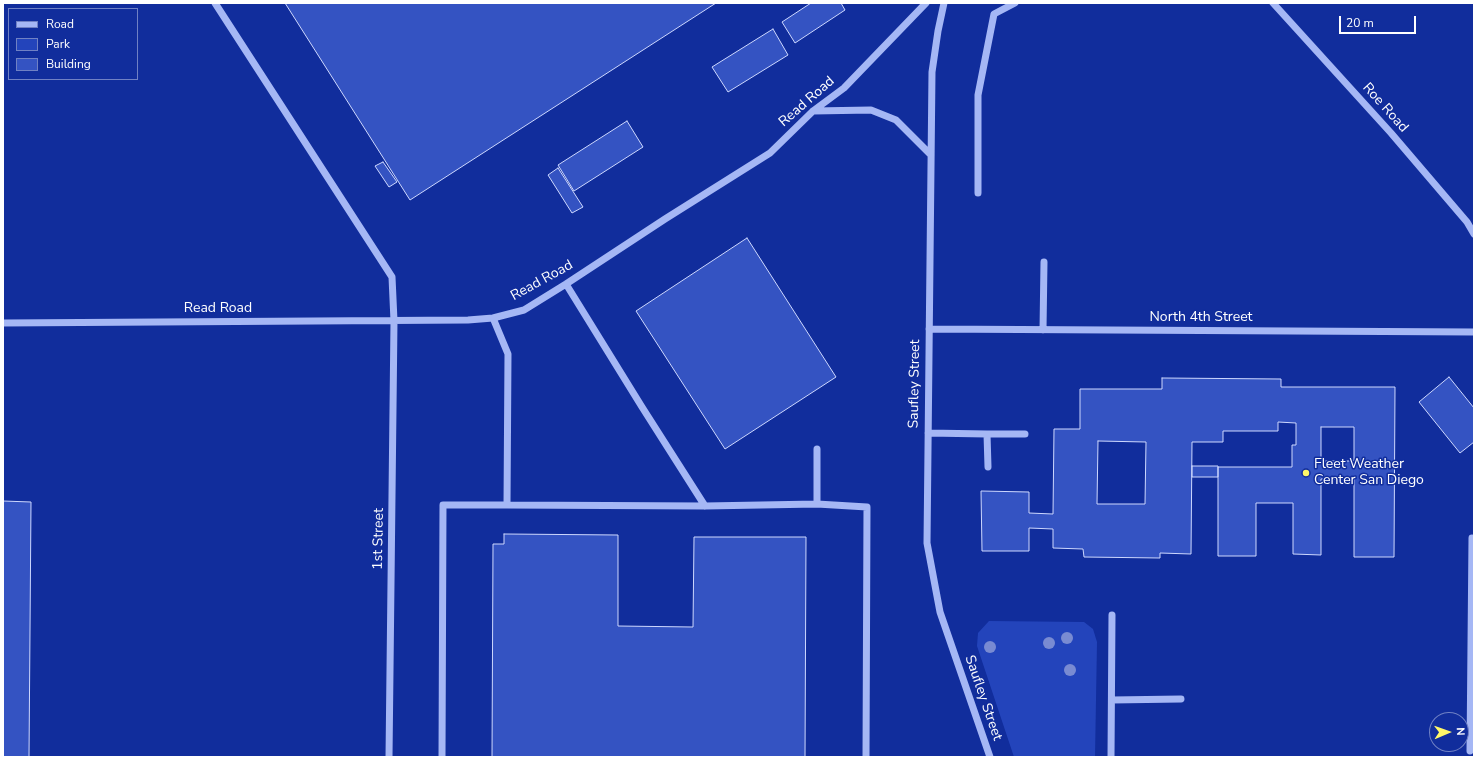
<!DOCTYPE html>
<html>
<head>
<meta charset="utf-8">
<style>
  body { margin:0 }
  #map { position:relative; width:1477px; height:760px; overflow:hidden; background:#112d9c; font-family:"Nunito Sans",sans-serif }
  canvas { display:block }
  .frame { position:absolute; inset:0; border:4px solid #fff; pointer-events:none }
  .legend { position:absolute; left:8px; top:8px; width:130px; height:72px; box-sizing:border-box; background:#112d9c; border:1px solid #7081c4; margin:0; padding:5px 7px; list-style:none; font-size:12px; color:#fff }
  .legend li { display:flex; align-items:center; gap:8px; height:20px }
  .legend b { width:20px; border:1px solid #7081c4 }
  .north { position:absolute; left:1429px; top:712px; width:40px; height:40px; box-sizing:border-box; background:#112d9c; border:1px solid #7081c4; border-radius:50%; rotate:88deg; font-size:11px; font-weight:700; line-height:16px; text-align:center; color:#fff }
  .north::after { content:''; display:block; margin:auto; width:14px; height:18px; background:#fff769; clip-path:polygon(50% 0,100% 100%,50% 72%,0 100%) }
  .scale { position:absolute; left:1339px; top:16px; width:77px; height:18px; box-sizing:border-box; border:2px solid #fff; border-top:0; padding-left:5px; font-size:12px; line-height:14px; white-space:nowrap; color:#fff; -webkit-text-stroke:3px #112d9c; paint-order:stroke }
</style>
</head>
<body>
<div id="map">
<canvas width="1477" height="760"></canvas>
<div class="frame"></div>
<ul class="legend">
<li><b style="height:5px;background:#a5b7f5"></b>Road</li>
<li><b style="height:11px;background:#2344bb"></b>Park</li>
<li><b style="height:11px;background:#3453c2"></b>Building</li>
</ul>
<div class="north">N</div>
<div class="scale">20 m</div>
</div>
<script>
const g = document.querySelector('canvas').getContext('2d');
g.lineJoin = 'round';
function fillPath(path, color) {
  g.fillStyle = color;
  g.fill(path, 'evenodd');
}
function poly(rows) {
  const path = new Path2D();
  for (const r of rows) {
    path.moveTo(r[0], r[1]);
    for (let i = 2; i < r.length; i += 2) path.lineTo(r[i], r[i + 1]);
  }
  return path;
}
function stroke(path, color, width, dash) {
  g.strokeStyle = color;
  g.lineWidth = width;
  g.lineCap = dash ? 'butt' : 'round';
  g.setLineDash(dash || []);
  g.stroke(path);
}
function label(font, color, halo, rows, align = 'center') {
  g.font = font + ' "Nunito Sans",sans-serif';
  g.lineWidth = 3;
  g.setLineDash([]);
  g.textBaseline = 'middle';
  g.strokeStyle = halo;
  g.fillStyle = color;
  for (const [text, x, y, turn = 0] of rows) {
    g.save();
    g.translate(x, y);
    g.rotate((+turn || 0) * Math.PI / 180);
    g.textAlign = isNaN(turn) ? turn : align;
    if (halo) g.strokeText(text, 0, 0);
    g.fillText(text, 0, 0);
    g.restore();
  }
}
fillPath(poly([
  [989,621,1084,622,1093,629,1097,642,1095,757,1014,757,977,646,978,633]
]), '#2344bb');
const building = poly([
  [285,3,716,3,410,200,285,3],
  [811,3,841,3,845,10,795,43,782,22,811,3],
  [773,29,788,55,728,92,712,67,773,29],
  [627,121,643,147,574,191,558,165,627,121],
  [383,162,397,182,389,187,375,166,383,162],
  [558,168,583,207,572,213,548,175,558,168],
  [747,238,836,377,725,449,636,311,747,238],
  [1449,377,1474,408,1474,442,1460,453,1419,402,1449,377],
  [1162,378,1281,379,1281,387,1395,387,1394,557,1354,557,1354,479,1321,479,1321,555,1293,554,1293,503,1256,503,1256,556,1218,556,1218,467,1292,467,1292,445,1296,445,1296,423,1278,422,1278,431,1223,431,1223,442,1192,442,1191,554,1160,553,1160,558,1084,557,1083,549,1053,548,1053,529,1029,528,1029,551,982,551,981,491,1029,492,1029,513,1053,514,1054,429,1080,429,1080,389,1162,389,1162,378],
  [1321,427,1354,427,1354,461,1321,461,1321,427],
  [1098,441,1146,442,1145,504,1097,504,1098,441],
  [1192,466,1218,466,1218,477,1192,477,1192,466],
  [3,501,31,502,29,757,3,757,3,501],
  [504,534,618,535,618,626,693,627,694,537,806,537,805,757,492,757,493,544,504,544,504,534]
]);
fillPath(building, '#3453c2');
stroke(building, '#ced8fe', 1);
stroke(poly([
  [215,3,392,277,394,321,389,757],
  [944,3,938,31,932,72,927,543,940,612,990,757],
  [1273,3,1391,133,1467,222,1474,234],
  [813,111,871,110,896,120,931,155],
  [978,193,978,95,994,14,1015,3],
  [566,284,642,407,705,506],
  [3,323,468,320,493,318,524,310,566,284,665,219,770,153,813,111,844,88,926,3],
  [929,329,1474,332],
  [1043,330,1044,262],
  [928,433,987,434],
  [988,467,987,434,1025,434],
  [817,504,817,449],
  [507,505,705,506,817,504,867,507,866,757],
  [1112,700,1181,699],
  [1470,751,1472,538],
  [442,757,443,505,507,505,508,354,493,318],
  [1111,757,1112,615]
]), '#a5b7f5', 7);
g.fillStyle = '#798bd2';
for (const [x, y] of [
  [1067,638],
  [1049,643],
  [990,647],
  [1070,670]
]) {
  g.beginPath();
  g.arc(x, y, 6, 0, 2 * Math.PI);
  g.fill();
}
for (const [x, y, r, color] of [
  [1306,473,4,"#fff769"]
]) {
  const dot = new Path2D();
  dot.arc(x, y, r, 0, 2 * Math.PI);
  g.fillStyle = color;
  g.fill(dot);
  stroke(dot, '#112d9c', 1.5);
}
label('14px', '#fff', '#112d9c', [
  ["Read Road",807,102,-41],
  ["Roe Road",1385,108,48],
  ["Read Road",542,281,-29],
  ["Read Road",218,309],
  ["North 4th Street",1201,318],
  ["Saufley Street",915,384,-89],
  ["1st Street",379,539,-89],
  ["Saufley Street",983,698,71]
]);
label('14px', '#fff', '#112d9c', [
  ["Fleet Weather",1314,465],
  ["Center San Diego",1314,481]
], 'left');
</script>
</body>
</html>
